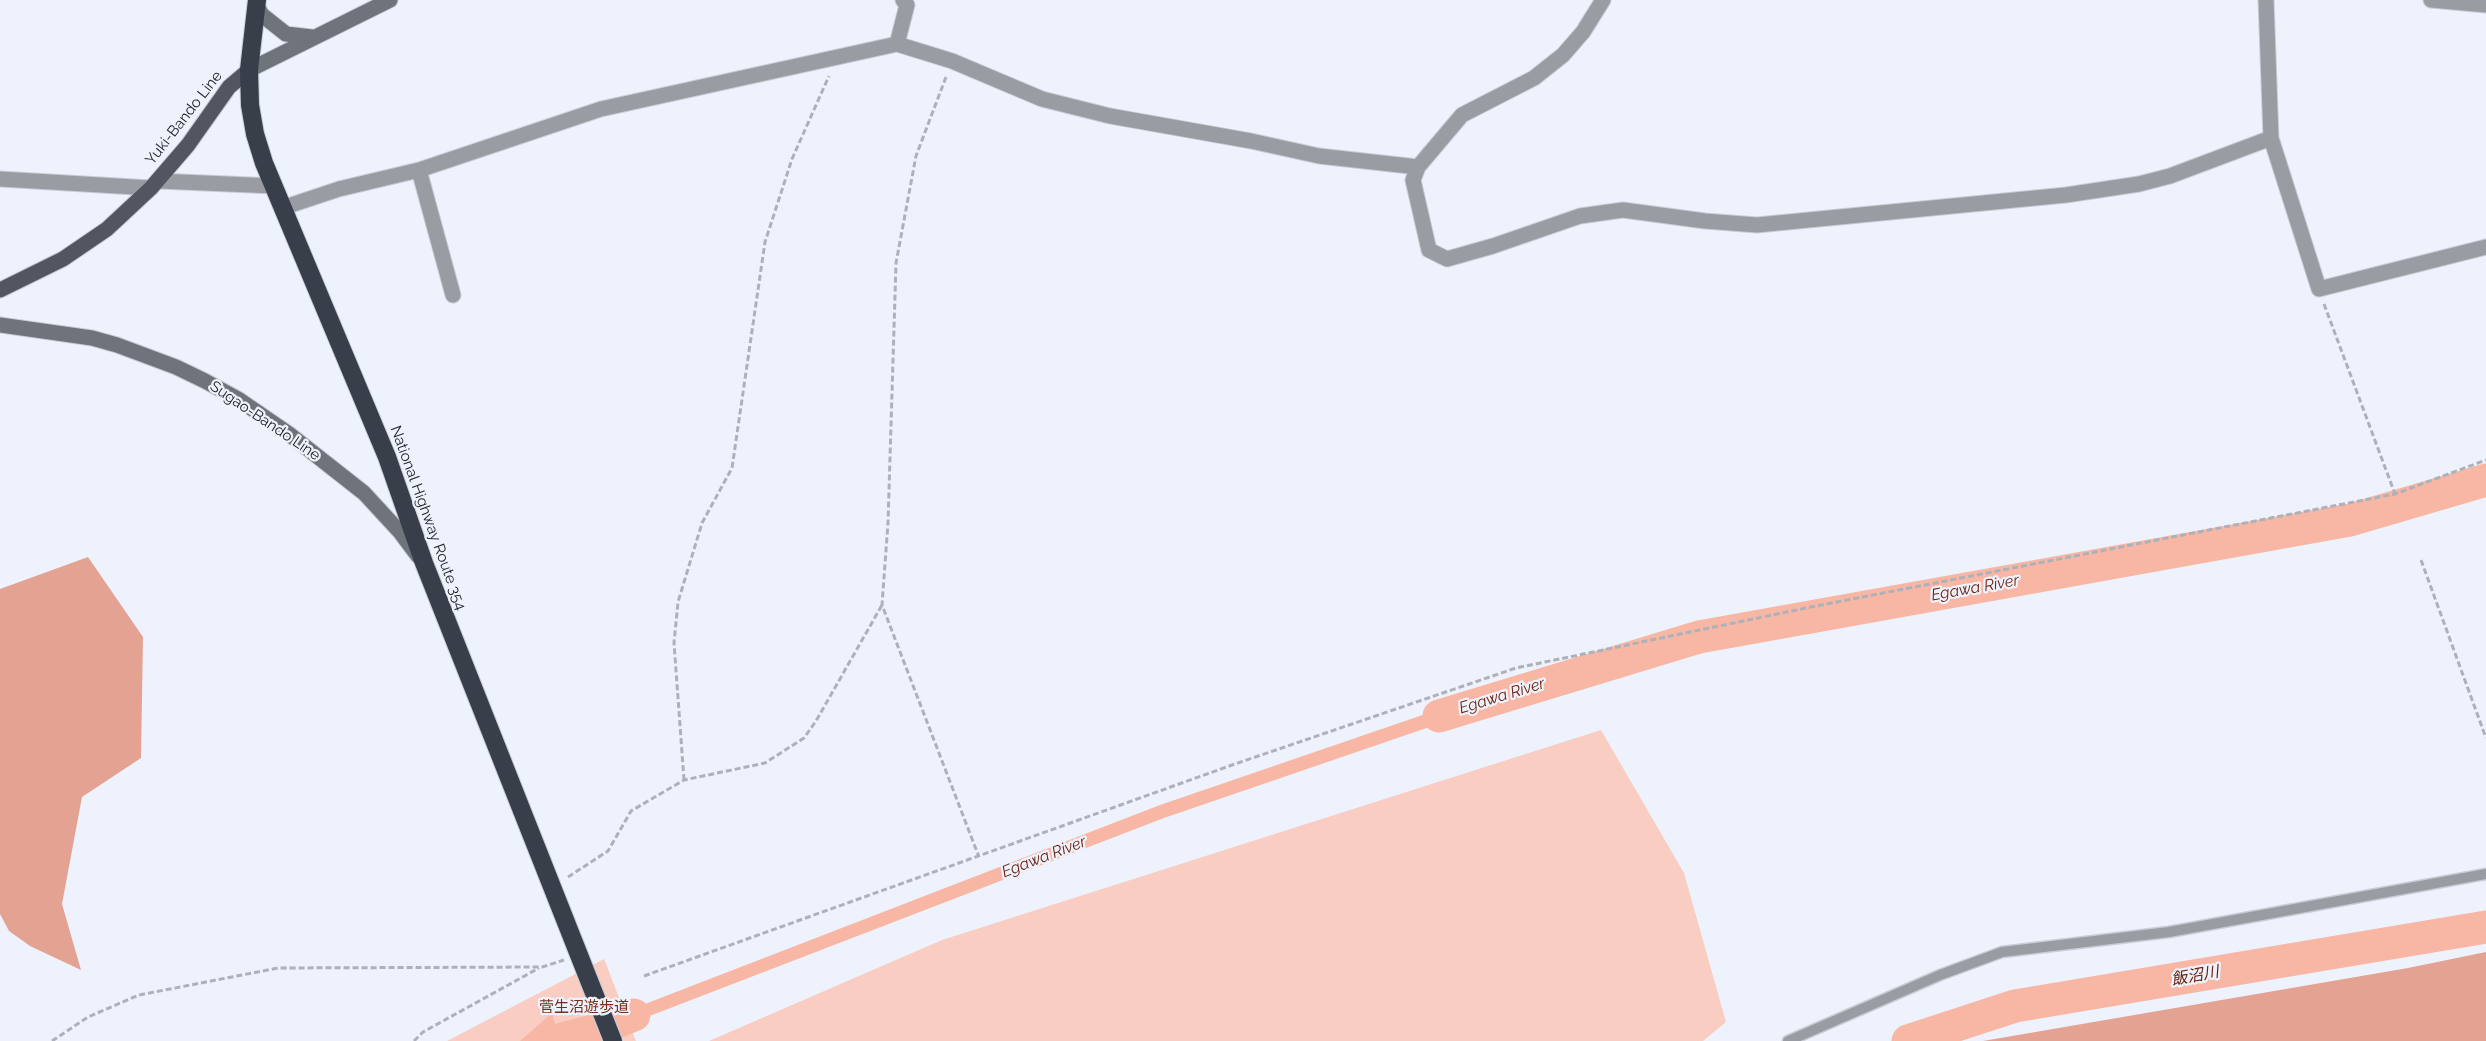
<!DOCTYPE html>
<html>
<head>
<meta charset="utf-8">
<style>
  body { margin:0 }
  canvas { display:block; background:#eef2fc }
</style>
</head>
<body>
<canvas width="2486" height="1041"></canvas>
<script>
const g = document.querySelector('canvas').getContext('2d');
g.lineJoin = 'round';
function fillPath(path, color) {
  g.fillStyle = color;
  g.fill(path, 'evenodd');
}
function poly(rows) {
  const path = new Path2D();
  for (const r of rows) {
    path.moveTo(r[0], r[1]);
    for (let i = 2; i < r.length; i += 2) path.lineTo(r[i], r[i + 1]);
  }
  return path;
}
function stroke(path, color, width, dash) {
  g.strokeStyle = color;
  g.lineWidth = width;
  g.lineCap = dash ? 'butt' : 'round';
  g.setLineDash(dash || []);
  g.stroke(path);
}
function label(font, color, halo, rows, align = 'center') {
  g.font = font + ' Raleway,"Noto Sans JP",sans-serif';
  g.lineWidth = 4.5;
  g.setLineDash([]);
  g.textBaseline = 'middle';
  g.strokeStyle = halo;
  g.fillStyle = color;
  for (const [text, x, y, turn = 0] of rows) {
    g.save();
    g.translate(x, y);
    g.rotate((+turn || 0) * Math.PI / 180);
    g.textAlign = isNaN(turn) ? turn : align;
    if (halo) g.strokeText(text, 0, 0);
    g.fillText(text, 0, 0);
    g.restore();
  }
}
fillPath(poly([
  [1601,730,1684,873,1726,1022,1703,1041,709,1041,942,940],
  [604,959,636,1041,447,1041]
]), '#f9cdc1');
fillPath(poly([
  [88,557,143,637,141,758,82,797,62,904,81,970,30,946,9,931,0,914,0,589],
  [2486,952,2486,1041,1983,1041,2408,968]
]), '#e4a392');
fillPath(poly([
  [1478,696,1482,709,1164,818,595,1037,591,1025,676,992,1160,805],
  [552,1013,559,1041,520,1041]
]), '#f8b7a5');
stroke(poly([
  [1439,716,1699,637,2350,520,2486,480],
  [555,1041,593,1031,634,1015],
  [1908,1041,2015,1006,2486,927]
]), '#f8b7a5', 33);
const lane = poly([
  [1788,1041,1940,975,2002,952,2169,932,2486,874]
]);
const street = poly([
  [1603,0,1583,32,1563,55,1534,78,1462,115,1418,167,1413,180,1429,250,1447,259,1493,246,1580,216,1623,210,1705,221,1757,225,2066,195,2139,184,2170,176,2271,138],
  [2266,0,2271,138,2319,289,2486,247],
  [2431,0,2486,5],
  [897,44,907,5,903,0],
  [419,170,453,295],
  [0,179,151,188],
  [158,181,274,186],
  [282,208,339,189,419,170,601,109,897,44,952,61,1042,99,1110,116,1251,141,1319,156,1418,167]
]);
const secondary = poly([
  [256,4,262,15,286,34,312,37],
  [249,70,390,0],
  [0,325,92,338,117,345,176,367,205,381,238,399,289,434,364,493,400,532,418,556]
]);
const primary = poly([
  [0,290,63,259,107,229,151,188,188,145,229,87,249,70]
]);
const highway = poly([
  [257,0,249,70,250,105,255,134,264,163,387,457,424,563,613,1041]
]);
stroke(lane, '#c9cdd6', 13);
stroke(street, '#c9cdd6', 17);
stroke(secondary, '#c9cdd6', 17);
stroke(primary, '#c9cdd6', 17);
stroke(highway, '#c9cdd6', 20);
stroke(poly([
  [946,77,916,156,896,263,888,523,882,605,979,857],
  [2324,304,2395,494],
  [2421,560,2486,738],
  [684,780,674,643,678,602,702,523,732,468,765,242,792,159,829,76],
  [568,877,608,851,631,811,684,780,765,763,804,738,816,721,882,605],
  [644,976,1232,765,1516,668,1811,607,2395,494,2486,460],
  [52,1041,88,1017,139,995,278,968,542,967,564,960],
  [414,1041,423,1032,539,968]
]), '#adb1ba', 3, [6, 3]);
stroke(lane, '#999ca3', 10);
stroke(street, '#999ca3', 15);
stroke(secondary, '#6e737c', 15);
stroke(primary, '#515661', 15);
stroke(highway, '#383e4a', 18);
label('15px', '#21242a', '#eef2fc', [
  ["Yuki-Bando Line",184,118,-52],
  ["Sugao-Bando Line",265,421,34],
  ["National Highway Route 354",428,518,70]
]);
label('15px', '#792d19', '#eef2fc', [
  ["菅生沼遊歩道",584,1007]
]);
label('italic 16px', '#6d220d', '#eef2fc', [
  ["Egawa River",1975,588,-10],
  ["Egawa River",1502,696,-17],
  ["Egawa River",1044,857,-21],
  ["飯沼川",2195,976,-10]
]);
</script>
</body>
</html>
